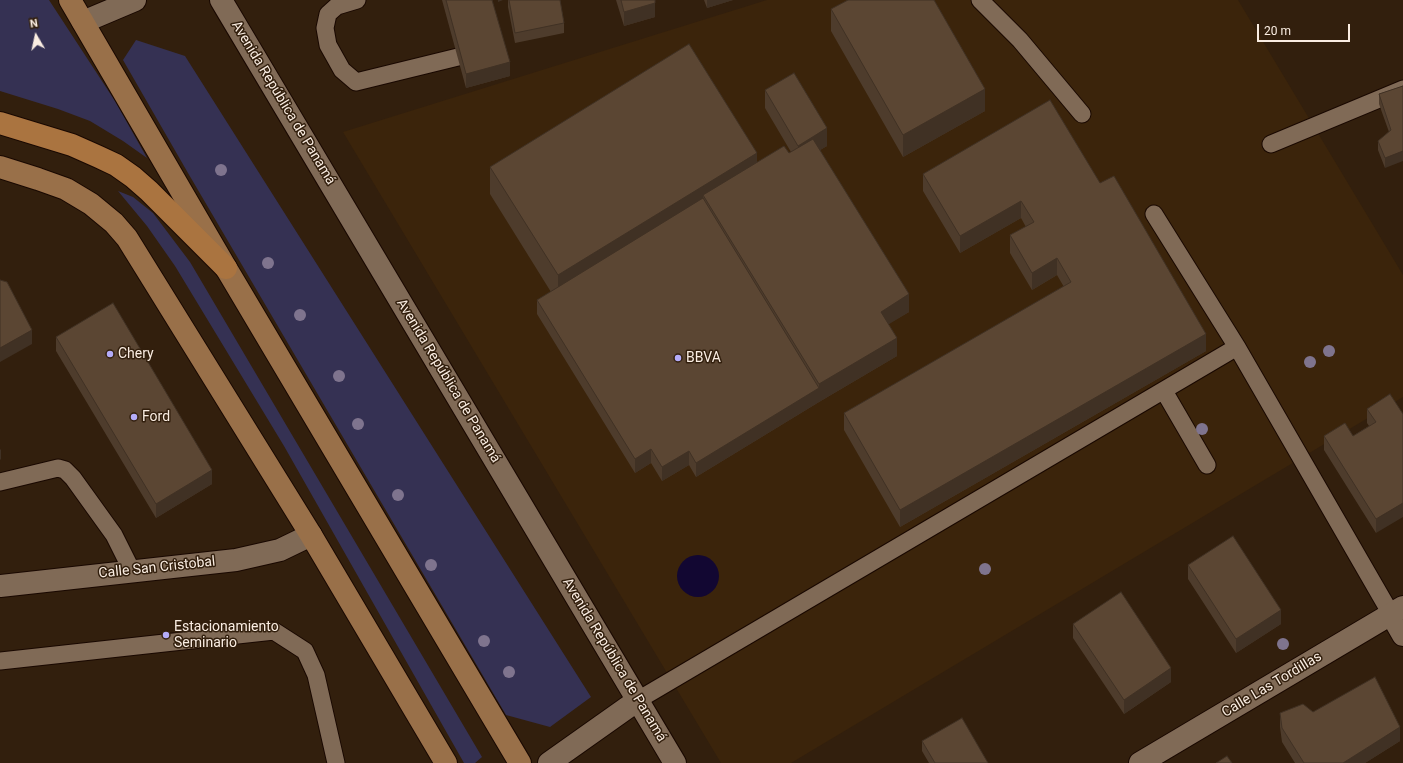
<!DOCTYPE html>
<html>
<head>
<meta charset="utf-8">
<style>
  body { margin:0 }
  #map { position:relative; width:1403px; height:763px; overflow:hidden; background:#321f0d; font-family:Roboto,sans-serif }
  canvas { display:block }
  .north { position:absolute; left:16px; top:16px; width:40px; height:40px; -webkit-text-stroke:3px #321f0d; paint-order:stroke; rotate:351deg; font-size:11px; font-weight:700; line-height:16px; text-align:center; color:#faede2 }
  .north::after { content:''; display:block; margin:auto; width:14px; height:18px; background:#faede2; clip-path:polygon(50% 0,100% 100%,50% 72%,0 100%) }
  .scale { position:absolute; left:1257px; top:24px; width:93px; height:18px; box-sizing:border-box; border:2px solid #faede2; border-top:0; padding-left:5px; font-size:12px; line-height:14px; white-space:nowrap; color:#faede2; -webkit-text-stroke:3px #321f0d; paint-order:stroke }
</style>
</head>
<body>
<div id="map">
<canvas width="1403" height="763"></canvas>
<div class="north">N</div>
<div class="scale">20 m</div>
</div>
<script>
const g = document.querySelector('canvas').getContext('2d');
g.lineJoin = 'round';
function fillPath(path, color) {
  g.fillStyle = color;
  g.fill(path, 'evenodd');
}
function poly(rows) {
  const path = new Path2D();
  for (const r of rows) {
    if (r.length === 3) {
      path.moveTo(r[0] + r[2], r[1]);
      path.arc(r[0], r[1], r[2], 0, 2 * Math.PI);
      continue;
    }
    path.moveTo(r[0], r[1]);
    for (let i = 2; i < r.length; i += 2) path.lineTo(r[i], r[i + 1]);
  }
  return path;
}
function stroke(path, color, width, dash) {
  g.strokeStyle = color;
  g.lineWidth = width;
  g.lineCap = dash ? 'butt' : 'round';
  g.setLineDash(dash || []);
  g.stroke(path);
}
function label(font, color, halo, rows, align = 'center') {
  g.font = font + ' Roboto,sans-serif';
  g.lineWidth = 3;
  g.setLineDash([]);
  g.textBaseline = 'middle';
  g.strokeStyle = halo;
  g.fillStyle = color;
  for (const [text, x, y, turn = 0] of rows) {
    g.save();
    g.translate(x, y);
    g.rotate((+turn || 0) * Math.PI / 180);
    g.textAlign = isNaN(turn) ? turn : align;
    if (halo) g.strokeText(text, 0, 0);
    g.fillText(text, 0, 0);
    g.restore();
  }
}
fillPath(poly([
  [767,0,1238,0,1403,275,1403,397,791,763,721,763,343,132]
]), '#3b240b');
fillPath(poly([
  [0,0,49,0,115,101,147,158,123,141,90,121,58,109,0,91],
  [136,40,185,56,591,697,550,727,506,715,188,173,123,60],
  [118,191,133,197,153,213,190,262,482,757,475,763,464,763,284,446,175,266,147,226]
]), '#353153');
fillPath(poly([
  [698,576,21]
]), '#120732');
const lane = poly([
  [357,0,337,6,328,14,325,28,328,45,342,70,356,82,458,57],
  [980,0,1020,40,1082,114],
  [1271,144,1403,89],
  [1154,214,1237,347,1391,614],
  [1164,391,1207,465],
  [0,482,58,468,65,470,73,478,114,535,132,571],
  [0,661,274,631,305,651,316,675,336,763],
  [638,700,1237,347]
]);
const street = poly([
  [221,0,675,763],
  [0,586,236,560,280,550,311,535],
  [1391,614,1403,635],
  [549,763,638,700],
  [1140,763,1403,607]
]);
const secondary = poly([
  [83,22,135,0]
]);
const primary = poly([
  [70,0,226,268,520,763],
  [0,167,38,179,66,189,91,204,114,223,127,238,311,535,446,763]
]);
const highway = poly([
  [0,123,72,145,99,157,116,165,133,177,149,191,226,268]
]);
stroke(lane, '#190800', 19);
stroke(street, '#190800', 24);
stroke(secondary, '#190800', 24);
stroke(primary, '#190800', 24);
stroke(highway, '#190800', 24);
stroke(lane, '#806a56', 17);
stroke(street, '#806a56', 22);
stroke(secondary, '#806a56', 22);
stroke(primary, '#997049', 22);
stroke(highway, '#aa7440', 22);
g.fillStyle = '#7f748e';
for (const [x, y] of [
  [221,170],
  [268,263],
  [300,315],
  [1329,351],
  [1310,362],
  [339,376],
  [358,424],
  [1202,429],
  [398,495],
  [431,565],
  [985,569],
  [484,641],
  [1283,644],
  [509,672]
]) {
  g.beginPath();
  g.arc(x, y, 6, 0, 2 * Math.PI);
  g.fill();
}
fillPath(poly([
  [442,0,492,0,510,76,466,88],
  [508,0,560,0,564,23,564,33,515,43,508,7],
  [616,0,655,0,655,17,624,26],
  [704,0,733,0,707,8],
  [831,9,985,111,903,157,831,31],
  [1403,86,1385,168,1378,150,1378,141,1389,132,1379,104,1379,94],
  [765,90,827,146,820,150,909,312,888,324,897,356,819,402,696,477,689,465,662,481,651,463,635,473,537,314,537,300,551,292,490,194,490,167,757,163,789,153,791,152,765,108],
  [923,174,1100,183,1206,351,900,527,844,430,844,413,1064,287,1057,275,1032,290,1010,253,1010,235,1026,227,1021,218,960,253,923,191],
  [56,337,212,484,156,518,56,351],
  [1390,394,1376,533,1324,450,1324,436,1353,436,1369,426,1367,423,1367,409],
  [1188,565,1281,624,1236,653,1188,579],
  [1073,624,1171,682,1124,714,1073,638],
  [1313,712,1400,741,1365,763,1295,763,1282,742,1280,727,1280,713],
  [922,741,988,763,929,763,922,751]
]), '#4e3c2c');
fillPath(poly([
  [498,0,503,0,498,2],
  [707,0,733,0,707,8],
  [655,3,655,17,624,26,624,12],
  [510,62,510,76,466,88,466,74],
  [985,89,985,111,903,157,903,135],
  [827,128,827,146,798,163,798,146],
  [1403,151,1403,161,1385,168,1385,158],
  [757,153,757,179,703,195,703,212,558,302,558,275],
  [1021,201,1021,218,960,253,960,236],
  [1057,258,1057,275,1032,290,1032,273],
  [909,294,909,312,881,329,881,312],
  [32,330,32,344,0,362,0,348],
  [1206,334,1206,351,900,527,900,510],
  [897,338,897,356,819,402,696,477,696,463,819,388,819,384],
  [1,449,1,459,0,460,0,450],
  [651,449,651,463,635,473,635,459],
  [689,451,689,465,662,481,662,467],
  [212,470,212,484,156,518,156,504],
  [1403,503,1403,517,1376,533,1376,519],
  [1281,610,1281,624,1236,653,1236,639],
  [1171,668,1171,682,1124,714,1124,700],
  [1400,727,1400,741,1365,763,1343,763]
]), '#403124');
const building = poly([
  [446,0,492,0,510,62,466,74,446,0],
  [509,0,560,0,564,23,515,33,509,0],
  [621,0,655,0,655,3,624,12,621,0],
  [848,0,934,0,985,89,903,135,831,9,848,0],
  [689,44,757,153,558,275,490,167,689,44],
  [794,73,827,128,798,146,765,90,794,73],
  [1403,86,1403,151,1385,158,1378,141,1391,130,1379,94,1403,86],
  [1050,100,1100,183,1114,176,1206,334,900,510,844,413,1071,282,1057,258,1032,273,1010,235,1034,222,1021,201,960,236,923,174,1050,100],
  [813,139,909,294,881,312,897,338,819,384,703,195,784,146,789,153,813,139],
  [703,198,819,388,696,463,689,451,662,467,651,449,635,459,537,300,703,198],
  [0,280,7,282,32,330,0,348,0,280],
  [113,303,212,470,156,504,56,337,113,303],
  [1390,394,1403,414,1403,503,1376,519,1324,436,1345,423,1353,436,1376,422,1367,409,1390,394],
  [1233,536,1281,610,1236,639,1188,565,1233,536],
  [1121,592,1171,668,1124,700,1073,624,1121,592],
  [1375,677,1400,727,1343,763,1304,763,1282,728,1280,713,1303,704,1313,712,1375,677],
  [962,718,988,763,935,763,922,741,962,718],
  [1227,756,1232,763,1216,763,1227,756]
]);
fillPath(building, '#5b4633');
stroke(building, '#403124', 1);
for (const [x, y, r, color] of [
  [110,354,4,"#b4acf9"],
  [678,358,4,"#b4acf9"],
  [134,417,4,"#b4acf9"],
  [166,635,4,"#b4acf9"]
]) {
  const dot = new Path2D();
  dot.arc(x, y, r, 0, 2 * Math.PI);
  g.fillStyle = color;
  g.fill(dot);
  stroke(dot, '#321f0d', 1.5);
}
label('14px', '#faede2', '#321f0d', [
  ["Avenida República de Panamá",283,103,59],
  ["Avenida República de Panamá",448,381,59],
  ["Calle San Cristobal",157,568,-6],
  ["Avenida República de Panamá",614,660,59],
  ["Calle Las Tordillas",1272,685,-31]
]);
label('14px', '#faede2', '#321f0d', [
  ["Chery",118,354],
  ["BBVA",686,358],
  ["Ford",142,417],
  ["Estacionamiento",174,627],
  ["Seminario",174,643]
], 'left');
</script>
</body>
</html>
